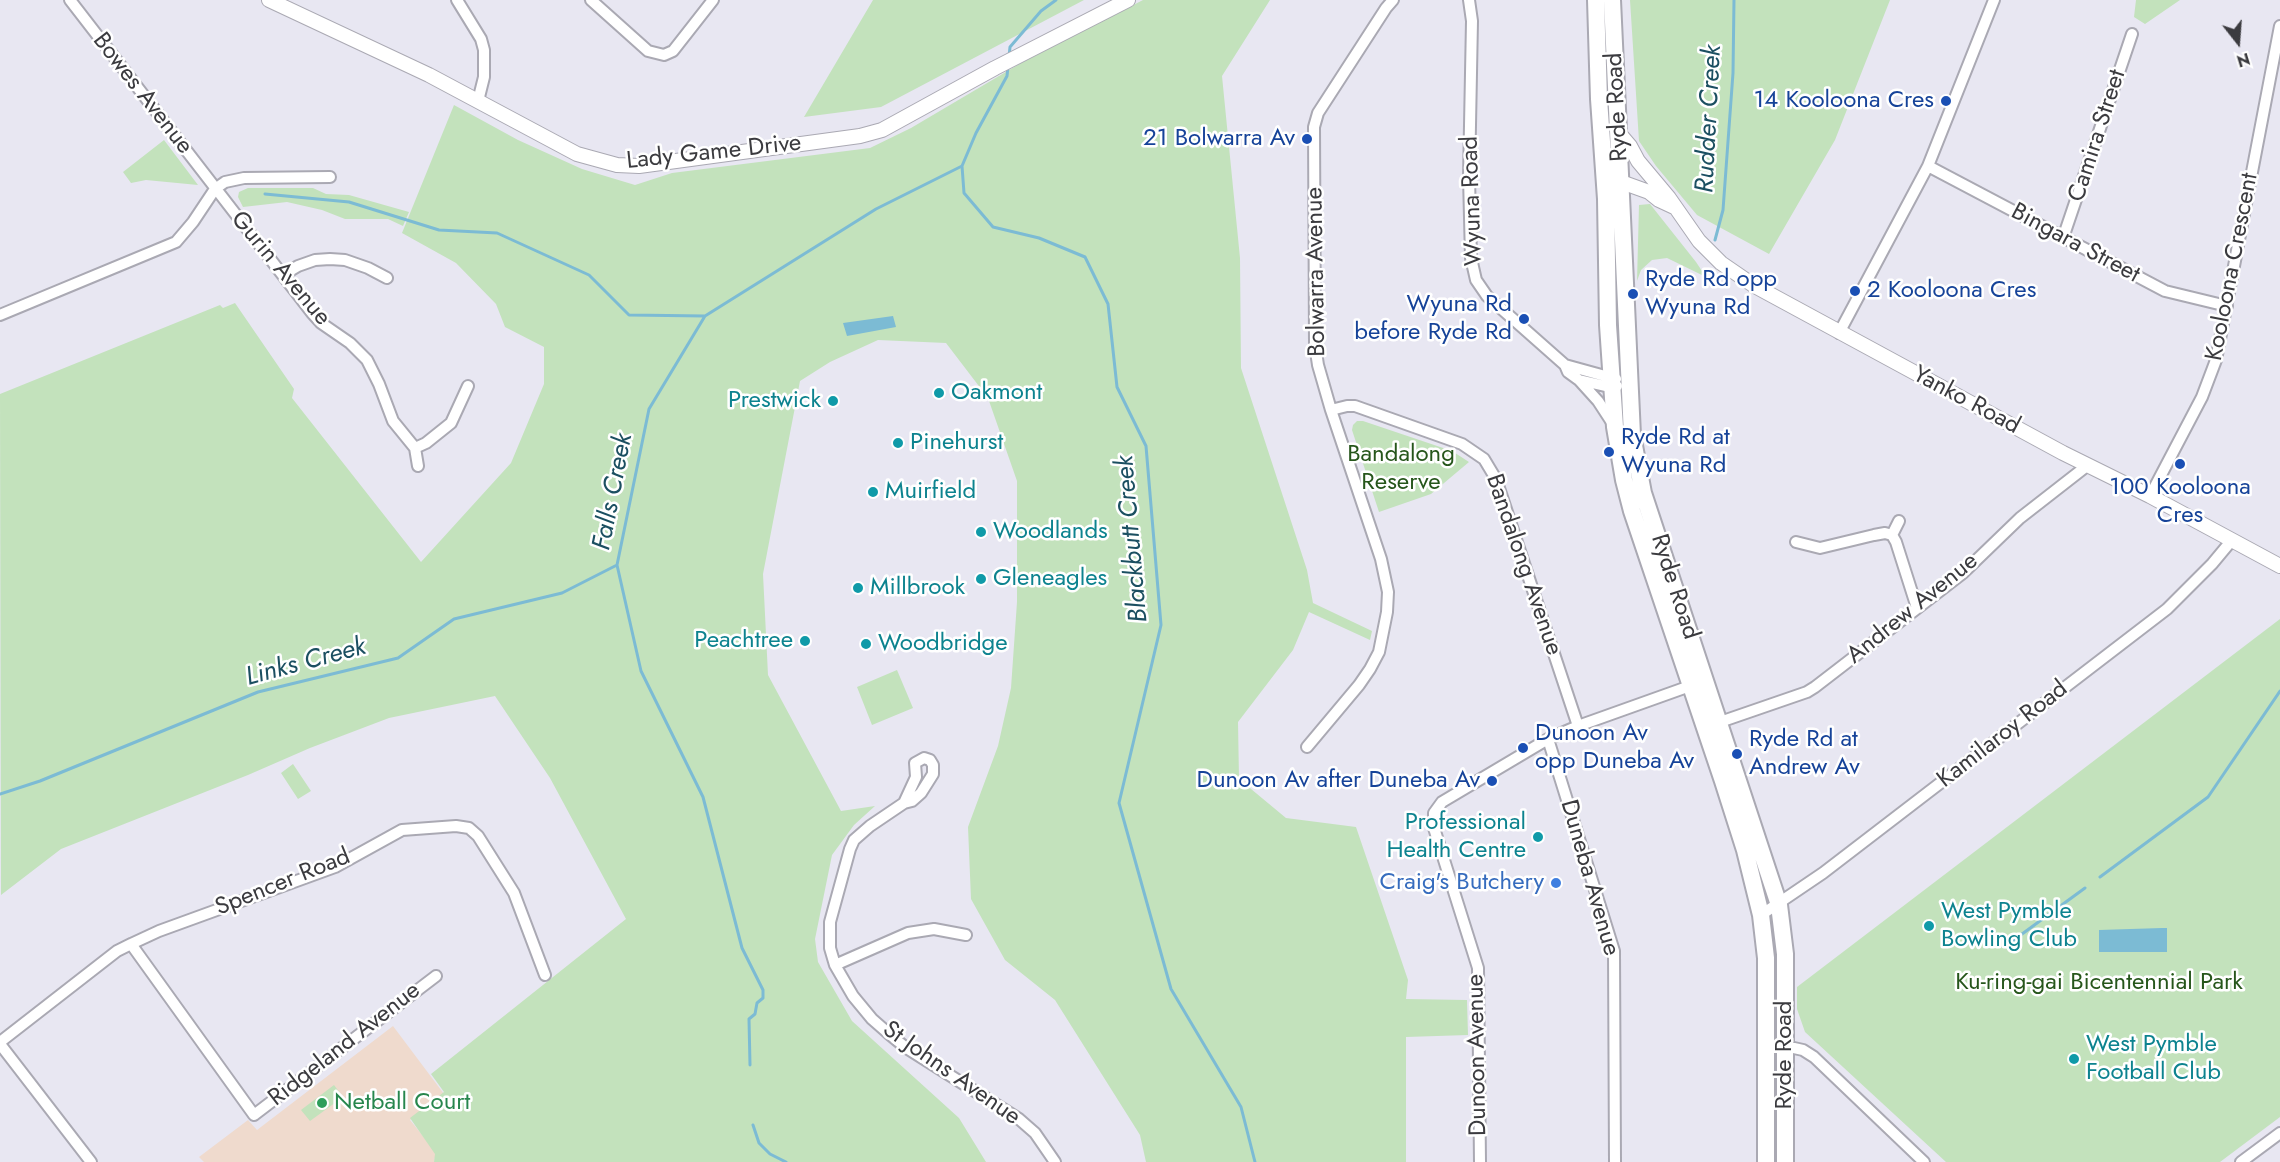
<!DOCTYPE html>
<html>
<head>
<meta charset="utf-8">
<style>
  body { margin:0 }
  #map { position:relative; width:2280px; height:1162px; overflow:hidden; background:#e8e7f2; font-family:Jost,sans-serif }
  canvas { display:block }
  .north { position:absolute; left:2208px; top:12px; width:60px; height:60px; -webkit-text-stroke:4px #fff; paint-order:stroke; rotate:163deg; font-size:16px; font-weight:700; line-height:24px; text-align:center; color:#3b3b3f }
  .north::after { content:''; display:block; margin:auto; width:21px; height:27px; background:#3b3b3f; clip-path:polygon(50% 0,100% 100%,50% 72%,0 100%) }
</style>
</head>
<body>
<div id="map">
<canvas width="2280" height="1162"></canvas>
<div class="north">N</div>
</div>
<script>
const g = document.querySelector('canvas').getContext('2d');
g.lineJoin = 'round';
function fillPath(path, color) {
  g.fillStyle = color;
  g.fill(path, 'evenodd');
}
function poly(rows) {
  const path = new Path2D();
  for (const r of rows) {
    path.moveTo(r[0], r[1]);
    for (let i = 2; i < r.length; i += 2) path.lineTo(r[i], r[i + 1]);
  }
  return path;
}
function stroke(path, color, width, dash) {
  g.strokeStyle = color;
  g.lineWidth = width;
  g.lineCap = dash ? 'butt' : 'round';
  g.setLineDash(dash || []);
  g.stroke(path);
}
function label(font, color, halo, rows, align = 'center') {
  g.font = font + ' Jost,sans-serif';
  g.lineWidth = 5;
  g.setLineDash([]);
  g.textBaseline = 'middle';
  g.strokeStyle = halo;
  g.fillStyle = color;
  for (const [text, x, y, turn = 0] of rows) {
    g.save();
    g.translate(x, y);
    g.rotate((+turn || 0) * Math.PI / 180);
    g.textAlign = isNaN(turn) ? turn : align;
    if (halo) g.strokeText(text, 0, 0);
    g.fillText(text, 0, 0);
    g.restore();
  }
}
fillPath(poly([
  [393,1026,444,1094,410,1120,436,1152,434,1162,204,1162,199,1157,248,1120,257,1130]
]), '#efdacd');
fillPath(poly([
  [873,0,1084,0,881,107,804,117],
  [1143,0,1270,0,1222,76,1240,258,1241,368,1307,570,1313,603,1372,631,1370,640,1309,612,1293,650,1238,722,1239,779,1286,818,1356,827,1408,980,1406,999,1467,1000,1468,1035,1406,1037,1406,1162,1146,1162,1140,1135,1055,1000,1005,960,971,899,968,827,998,746,1011,688,1017,602,1017,481,988,398,946,343,878,340,830,362,800,381,763,574,768,675,841,811,875,806,854,825,832,855,815,939,818,962,852,1021,959,1118,986,1162,434,1162,435,1154,410,1118,444,1092,431,1074,626,919,550,778,495,696,389,718,310,748,248,775,61,849,1,895,0,394,220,305,223,308,235,303,294,389,292,398,421,562,511,463,544,384,544,347,505,327,496,304,456,263,402,233,454,105,518,140,582,169,635,185,672,173,870,148,911,128,1021,63],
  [1630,0,1890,0,1835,140,1769,254,1697,215,1656,166,1639,141],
  [2136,0,2180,0,2145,24,2134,17],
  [164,140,198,185,146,180,131,183,123,172],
  [248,188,313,188,326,194,349,195,409,212,403,226,388,219,345,219,322,210,287,202,243,207,238,197,239,192],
  [1650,204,1696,262,1706,277,1667,258,1652,260,1641,270,1637,281,1639,205],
  [1357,421,1363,421,1452,451,1469,462,1431,494,1379,512,1352,430,1353,425],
  [2280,619,2280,1117,2220,1162,1946,1162,1805,1032,1797,1009,1797,987],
  [897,670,913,708,872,725,857,687],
  [293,764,311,791,298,799,281,773],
  [334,1085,343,1097,310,1121,301,1110]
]), '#c3e2bc');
fillPath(poly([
  [893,316,896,327,847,336,843,323],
  [2162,928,2167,928,2167,952,2099,952,2099,930]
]), '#7cbbd4');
stroke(poly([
  [1009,57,1010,47,1041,11,1056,0],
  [1008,67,1007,76,976,133,962,166,964,193,993,227,1039,238,1085,257,1108,304,1117,387,1146,446,1161,625,1119,803,1171,989,1241,1107,1255,1162],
  [265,194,349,202,439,230,497,233,589,275,629,315,705,316],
  [1715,240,1723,210,1733,73,1734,0],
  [0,794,40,781,258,692,398,658,454,619,562,593,617,565],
  [2100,877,2208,797,2280,691],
  [2007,945,2085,888],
  [750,1065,749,1019,755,1014,757,1003,763,998,763,990,742,948,703,797,641,671,617,565,649,409,705,316,876,209,962,166],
  [753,1125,759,1143,770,1154,786,1162]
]), '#7cbbd4', 3);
const minor = poly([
  [70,0,312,313,321,323,350,343,367,360,379,384,393,421,415,448,418,466],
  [457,0,481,39,484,50,484,77,478,101],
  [591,0,648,51,664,55,673,51,713,0],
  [1469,0,1472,21,1469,177,1471,258,1476,280,1487,296,1565,365,1568,372,1579,380,1605,386,1617,386],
  [1928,166,2165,291,2227,306],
  [2063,238,2132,34],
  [283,275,298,266,315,260,330,259,345,260,368,268,387,278],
  [0,315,176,242,193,222,215,189,225,182,244,178,330,177],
  [1839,333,1928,166,1994,0],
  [1565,365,1616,379],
  [1579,380,1598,401,1613,424],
  [1331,410,1347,406,1355,406,1462,444,1484,459,1496,479,1578,726],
  [415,448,426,443,451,423,468,386],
  [2150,496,2202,397,2216,360,2280,26],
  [1892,535,1899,521],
  [1796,542,1820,548,1874,535,1885,533,1892,535,1896,542,1917,608],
  [1720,722,1807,692,1815,687,1963,573,2020,518,2088,465],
  [1548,739,1614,951,1615,1162],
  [1307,747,1359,685,1370,669,1379,652,1387,612,1388,592,1381,559,1331,410,1318,365,1315,345,1314,127,1318,113,1386,8,1393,0],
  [904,803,916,777,915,763,924,758,930,760,933,765,933,774,921,793,912,801,904,803,870,826,854,840,850,849,830,922,830,948,835,965,853,996,872,1019,888,1033,905,1047,1019,1119,1035,1133,1055,1162],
  [1761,915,1823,873,2167,609,2212,564,2232,540],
  [131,944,254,1115,436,976],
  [835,965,908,933,934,929,966,935],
  [0,1042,117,951,131,944,159,931,335,867,402,830,456,826,469,828,478,836,514,893,545,975],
  [0,1044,91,1162],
  [1766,1048,1794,1048,1803,1050,1814,1057,1924,1162],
  [1480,1162,1478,968,1434,828,1434,813,1442,802,1548,739,1578,726,1690,686],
  [2241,1162,2280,1133]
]);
const secondary = poly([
  [269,0,429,75,577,154,617,165,639,166,860,136,882,130,995,68,1128,0],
  [1618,132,1630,146,1638,161,1669,198,1699,241,1721,263,1753,285,2063,453,2150,496,2280,566],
  [1613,179,1649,192,1659,200,1674,207]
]);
const trunk = poly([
  [1596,0,1599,99,1606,199,1608,325,1615,427,1624,480,1632,511,1723,781,1745,850,1761,915,1766,958,1766,1162],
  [1612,0,1632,435,1643,493,1779,905,1785,954,1785,1162]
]);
stroke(minor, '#aaa9b3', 14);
stroke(secondary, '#aaa9b3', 16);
stroke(trunk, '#aaa9b3', 20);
stroke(minor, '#fff', 10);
stroke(secondary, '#fff', 14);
stroke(trunk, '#fff', 16);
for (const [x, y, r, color] of [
  [1946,101,6,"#1a4fb4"],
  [1307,139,6,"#1a4fb4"],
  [1855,291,6,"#1a4fb4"],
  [1633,294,6,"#1a4fb4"],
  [1524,319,6,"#1a4fb4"],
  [939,393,6,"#0f9aa8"],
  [833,401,6,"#0f9aa8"],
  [898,443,6,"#0f9aa8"],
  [1609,452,6,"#1a4fb4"],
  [2180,464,6,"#1a4fb4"],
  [873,492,6,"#0f9aa8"],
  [981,532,6,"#0f9aa8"],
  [981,579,6,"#0f9aa8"],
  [858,588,6,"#0f9aa8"],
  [805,641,6,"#0f9aa8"],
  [866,644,6,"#0f9aa8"],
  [1523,748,6,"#1a4fb4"],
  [1737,754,6,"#1a4fb4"],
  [1492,781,6,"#1a4fb4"],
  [1538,837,6,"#0f9aa8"],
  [1556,883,6,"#3f7fe0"],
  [1929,926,6,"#0f9aa8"],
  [2074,1059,6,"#0f9aa8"],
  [322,1103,6,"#2e9e5b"]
]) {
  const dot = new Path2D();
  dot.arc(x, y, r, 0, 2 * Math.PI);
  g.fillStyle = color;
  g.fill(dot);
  stroke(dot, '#fff', 2);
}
label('24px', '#3b3b3f', '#fff', [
  ["Bowes Avenue",142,94,52],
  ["Ryde Road",1618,107,-93],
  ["Camira Street",2098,136,-72],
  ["Lady Game Drive",714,153,-6],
  ["Wyuna Road",1473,201,-92],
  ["Bingara Street",2075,244,28],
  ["Kooloona Crescent",2233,267,-79],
  ["Gurin Avenue",280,269,50],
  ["Bolwarra Avenue",1317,272,-91],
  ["Yanko Road",1966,401,28],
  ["Bandalong Avenue",1523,565,71],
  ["Ryde Road",1674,587,72],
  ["Andrew Avenue",1913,609,-39],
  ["Kamilaroy Road",2003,735,-38],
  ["Duneba Avenue",1589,878,74],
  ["Spencer Road",283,883,-22],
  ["Ridgeland Avenue",345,1045,-38],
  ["Dunoon Avenue",1478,1055,-91],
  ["Ryde Road",1785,1055,-90],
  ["St Johns Avenue",951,1074,35]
]);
label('24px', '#164399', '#fff', [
  ["14 Kooloona Cres",1934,101,"right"],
  ["21 Bolwarra Av",1295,139,"right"],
  ["Ryde Rd opp",1645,280],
  ["Wyuna Rd",1645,308],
  ["2 Kooloona Cres",1867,291],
  ["Wyuna Rd",1512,305,"right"],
  ["before Ryde Rd",1512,333,"right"],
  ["Ryde Rd at",1621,438],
  ["Wyuna Rd",1621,466],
  ["100 Kooloona",2180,488,"center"],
  ["Cres",2180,516,"center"],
  ["Dunoon Av",1535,734],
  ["opp Duneba Av",1535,762],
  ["Ryde Rd at",1749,740],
  ["Andrew Av",1749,768],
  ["Dunoon Av after Duneba Av",1480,781,"right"]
], 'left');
label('24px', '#0d838f', '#fff', [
  ["Oakmont",951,393],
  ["Prestwick",821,401,"right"],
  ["Pinehurst",910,443],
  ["Muirfield",885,492],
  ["Woodlands",993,532],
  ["Gleneagles",993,579],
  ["Millbrook",870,588],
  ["Peachtree",793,641,"right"],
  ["Woodbridge",878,644],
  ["Professional",1526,823,"right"],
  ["Health Centre",1526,851,"right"],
  ["West Pymble",1941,912],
  ["Bowling Club",1941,940],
  ["West Pymble",2086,1045],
  ["Football Club",2086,1073]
], 'left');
label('24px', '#26561b', '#fff', [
  ["Bandalong",1401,455],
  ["Reserve",1401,483],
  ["Ku-ring-gai Bicentennial Park",2099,983]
]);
label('24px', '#366cbe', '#fff', [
  ["Craig's Butchery",1544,883]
], 'right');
label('24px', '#27864d', '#fff', [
  ["Netball Court",334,1103]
], 'left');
label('italic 26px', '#1b4f61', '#fff', [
  ["Rudder Creek",1710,119,-87],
  ["Falls Creek",614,492,-79],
  ["Blackbutt Creek",1133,539,-95],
  ["Links Creek",306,663,-15]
]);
</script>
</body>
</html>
